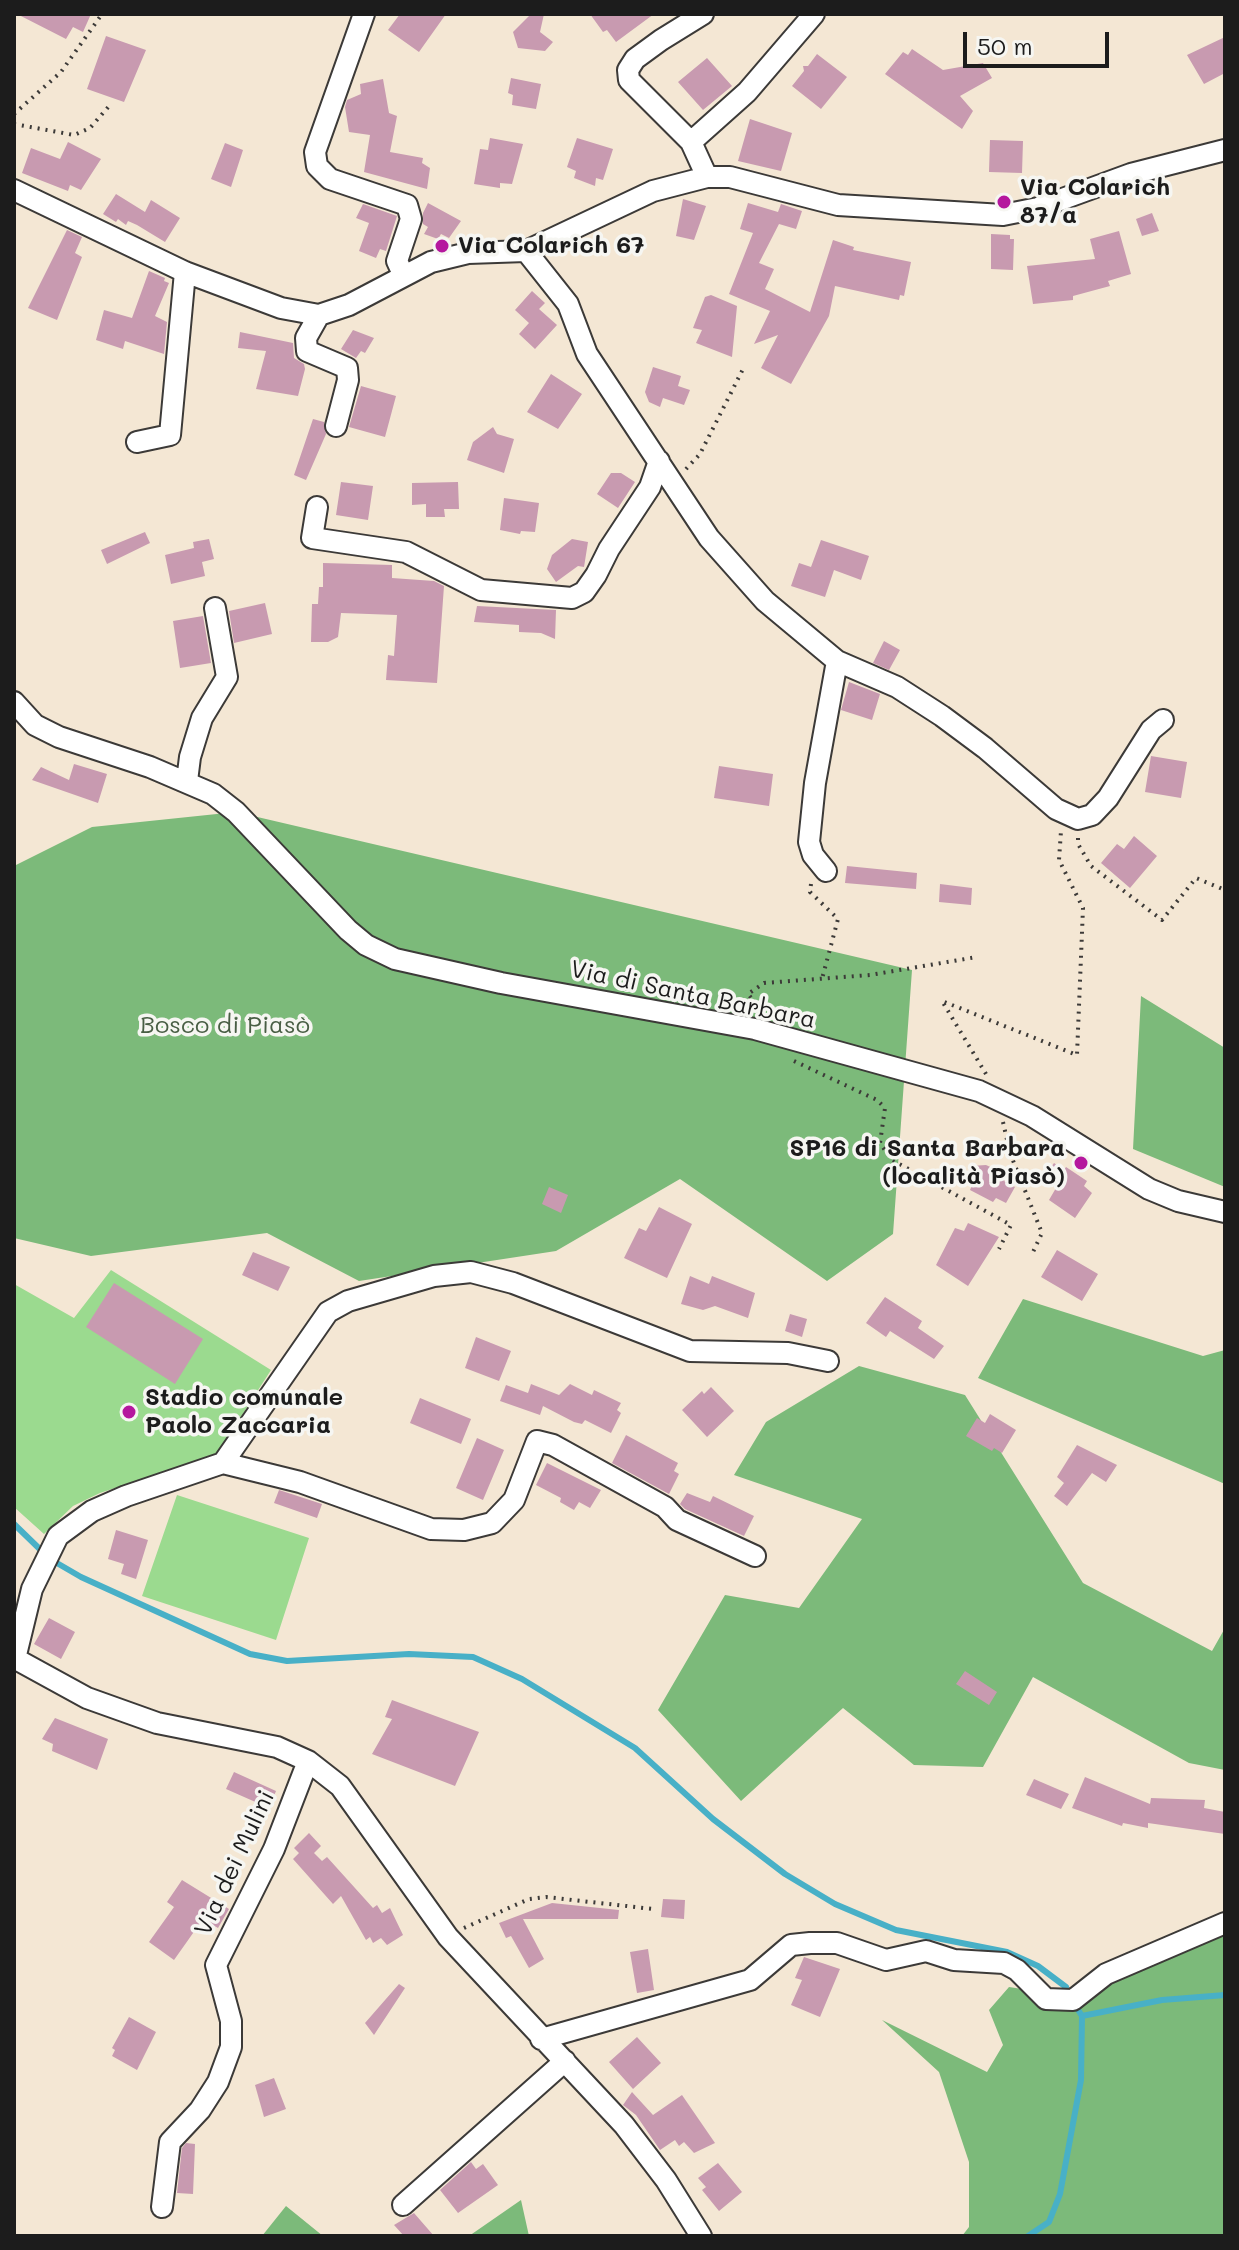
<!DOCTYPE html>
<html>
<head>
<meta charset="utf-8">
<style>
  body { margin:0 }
  #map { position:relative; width:1239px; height:2250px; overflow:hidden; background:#f4e7d4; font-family:Mali,sans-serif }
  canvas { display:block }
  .frame { position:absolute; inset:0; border:16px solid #1c1c1c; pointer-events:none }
  .scale { position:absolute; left:963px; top:32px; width:146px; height:36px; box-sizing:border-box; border:4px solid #1c1c1c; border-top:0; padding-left:10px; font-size:24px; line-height:28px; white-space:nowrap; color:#1c1c1c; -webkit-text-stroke:6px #f6f6f2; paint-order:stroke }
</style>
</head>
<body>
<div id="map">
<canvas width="1239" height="2250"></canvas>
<div class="frame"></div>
<div class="scale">50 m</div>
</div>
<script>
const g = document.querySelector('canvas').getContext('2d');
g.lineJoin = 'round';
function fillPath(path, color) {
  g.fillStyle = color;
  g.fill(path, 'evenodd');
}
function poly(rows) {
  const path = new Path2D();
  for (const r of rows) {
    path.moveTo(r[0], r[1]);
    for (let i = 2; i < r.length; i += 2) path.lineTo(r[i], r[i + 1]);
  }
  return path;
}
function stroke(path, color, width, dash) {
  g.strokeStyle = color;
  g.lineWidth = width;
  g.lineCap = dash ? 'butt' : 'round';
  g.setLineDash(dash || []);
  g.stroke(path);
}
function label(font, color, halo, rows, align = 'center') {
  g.font = font + ' Mali,sans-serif';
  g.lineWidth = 7;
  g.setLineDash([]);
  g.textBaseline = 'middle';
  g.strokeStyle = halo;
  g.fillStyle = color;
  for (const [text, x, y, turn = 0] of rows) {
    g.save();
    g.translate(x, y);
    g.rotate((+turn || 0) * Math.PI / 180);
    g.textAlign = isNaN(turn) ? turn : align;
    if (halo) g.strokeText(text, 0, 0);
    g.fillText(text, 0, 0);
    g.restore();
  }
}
fillPath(poly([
  [111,1270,271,1370,217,1454,100,1493,73,1506,44,1534,14,1507,14,1284,74,1318],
  [177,1495,309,1538,276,1640,142,1596]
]), '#9bda8f');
fillPath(poly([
  [236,812,912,970,893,1234,827,1281,680,1179,556,1251,359,1281,267,1233,91,1256,14,1238,14,866,92,827],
  [1141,996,1225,1048,1225,1187,1133,1149],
  [1023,1299,1203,1356,1225,1350,1225,1484,978,1378],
  [859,1366,965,1395,1083,1583,1212,1651,1225,1628,1225,1770,1189,1763,1033,1677,983,1767,914,1765,843,1708,741,1801,658,1710,725,1595,799,1608,862,1519,734,1475,766,1422],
  [1225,1930,1225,2236,962,2236,969,2227,969,2162,939,2072,882,2020,987,2072,1003,2045,989,2010,1009,1987,1061,1995,1177,1931],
  [521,2200,529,2236,469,2236],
  [286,2206,323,2236,262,2236]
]), '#7cba7a');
stroke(poly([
  [14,1524,50,1559,81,1577,250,1654,287,1661,409,1654,473,1657,522,1679,635,1748,713,1819,785,1874,835,1904,896,1930,1007,1952,1038,1966,1066,1987],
  [1075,2005,1082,2016,1162,2000,1225,1995],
  [1028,2236,1049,2222,1060,2194,1081,2080,1082,2016]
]), '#48b0c7', 6);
fillPath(poly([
  [17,14,91,14,83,32,73,27,66,39],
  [400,14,446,14,419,52,388,30],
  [531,14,544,14,540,32,553,42,545,51,518,48,513,32],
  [590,14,654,14,616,42,607,30,603,32],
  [106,36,146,50,124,102,87,89],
  [1225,37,1225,73,1204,84,1187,55],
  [912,49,943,70,983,63,992,78,960,96,973,111,962,129,885,74,903,52,908,55],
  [817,54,847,77,821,109,792,86,804,71,803,66,808,66],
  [707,58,732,86,703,110,678,82],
  [511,78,541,84,536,109,512,105,513,95,508,93],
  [383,79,389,113,397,116,390,152,423,158,422,163,430,168,427,189,364,172,370,135,349,132,345,107,347,100,361,94,360,84],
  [750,119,792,133,781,171,738,161],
  [490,138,523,144,512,184,500,183,500,188,474,184,480,149,488,150],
  [577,138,613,149,603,180,596,178,595,186,574,178,576,171,567,167],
  [990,140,1023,141,1022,173,989,172],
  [68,142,101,159,81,190,70,185,68,191,22,173,31,148,60,159],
  [225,143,243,150,231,187,211,179],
  [116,194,145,212,151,200,180,218,165,242,137,225,128,221,126,225,118,219,116,222,103,214],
  [683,199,706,206,694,240,676,236],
  [428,203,461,221,449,238,441,234,438,239,424,234,428,227,423,224,423,213],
  [748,203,778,212,781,204,802,211,796,229,779,224,759,263,774,269,765,289,810,312,833,240,854,247,853,250,911,262,904,296,900,295,899,300,835,286,829,316,791,384,761,368,778,335,754,344,770,311,729,294,753,233,740,229],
  [363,204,397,216,386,251,380,249,376,258,359,251,369,223,356,218],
  [1152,213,1159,231,1142,236,1136,219],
  [67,230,82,237,75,253,82,257,57,320,28,308],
  [1119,231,1131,274,1108,281,1110,286,1073,296,1073,300,1033,304,1027,266,1095,259,1090,239],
  [991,234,1010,235,1010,239,1014,239,1013,270,991,269],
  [149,271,165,278,164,281,169,283,155,316,167,322,164,354,125,341,123,349,96,340,104,310,132,318],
  [532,291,545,303,539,309,557,325,535,349,519,334,529,323,515,310],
  [711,295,737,306,732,357,696,343,702,330,693,328,705,297],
  [353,330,374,338,365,353,361,351,356,358,341,349],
  [240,332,293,343,294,358,304,364,305,369,298,396,256,389,266,351,238,348],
  [653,367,681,376,678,386,690,390,684,405,663,398,660,407,649,402,645,392],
  [551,374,582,394,558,429,527,412],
  [361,386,396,396,385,437,349,427],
  [313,419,324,422,326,434,306,480,294,475],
  [493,427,497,434,514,439,504,473,467,460,473,442],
  [611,473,621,473,635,482,618,508,597,494],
  [341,482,373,486,368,520,336,515],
  [458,482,459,509,444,509,445,517,426,517,426,504,412,505,412,483],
  [504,498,539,503,535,532,521,531,520,534,500,530],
  [145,532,150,543,107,564,101,550],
  [209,539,214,559,202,562,205,576,171,584,165,555,194,548,193,542],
  [572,539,588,542,584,567,578,566,556,582,547,569,552,555],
  [821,540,869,556,861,580,834,570,825,597,791,586,799,563,811,567],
  [323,563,392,565,392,578,434,581,444,586,437,683,386,680,388,655,394,656,397,615,341,613,338,637,328,642,311,642,312,604,318,604,319,587,323,587],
  [265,603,272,634,234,643,229,611],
  [477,606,556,610,555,639,541,633,519,632,519,625,474,622],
  [203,616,211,663,180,668,173,621],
  [884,641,900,650,889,670,873,663],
  [849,682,880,694,872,720,841,710],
  [1151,756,1187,762,1181,798,1145,792],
  [74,764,107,774,98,803,32,780,41,767,69,780],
  [719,766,773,774,769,806,714,798],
  [1134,836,1157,856,1130,888,1101,863,1117,844,1124,849],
  [847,866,917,873,916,889,845,883],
  [940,884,972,888,971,905,939,902],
  [1054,1163,1064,1170,1066,1167,1087,1181,1084,1186,1092,1193,1075,1218,1049,1200,1056,1188,1043,1179],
  [986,1165,1008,1175,1004,1181,1015,1187,1006,1203,996,1198,993,1202,970,1190,973,1183,965,1178,971,1166],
  [549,1187,568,1195,561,1213,542,1204],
  [659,1207,692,1224,667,1278,624,1258,639,1228,646,1231],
  [968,1223,999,1237,968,1286,936,1265,955,1228,964,1231],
  [1057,1250,1098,1274,1082,1301,1041,1277],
  [253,1252,290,1267,278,1291,242,1275],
  [690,1276,709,1284,712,1276,755,1293,748,1318,715,1306,703,1310,681,1304],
  [114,1283,203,1339,175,1384,86,1327],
  [885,1297,922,1321,918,1328,944,1346,934,1359,890,1331,886,1337,866,1323],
  [790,1314,807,1319,802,1337,785,1331],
  [476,1337,511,1351,499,1381,465,1368],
  [531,1384,559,1395,570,1384,592,1395,594,1390,621,1403,617,1410,621,1413,611,1433,585,1420,582,1424,574,1422,543,1406,540,1415,500,1401,506,1385,528,1393],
  [711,1387,734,1411,707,1437,682,1410,702,1391,704,1394],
  [420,1398,471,1419,461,1444,410,1423],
  [990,1414,1016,1430,1002,1453,994,1448,992,1451,966,1436,977,1418,985,1423],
  [626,1435,678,1463,674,1471,679,1474,669,1494,612,1463],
  [477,1438,504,1450,483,1500,456,1488],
  [1077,1445,1117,1465,1106,1482,1092,1473,1067,1506,1054,1496,1064,1483,1057,1477],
  [547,1463,601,1490,590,1508,579,1502,574,1510,560,1502,561,1498,536,1485],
  [279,1490,322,1504,317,1518,274,1503],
  [687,1493,710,1502,713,1496,754,1516,744,1536,685,1509,680,1504],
  [116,1530,148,1540,136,1579,121,1574,124,1564,108,1559],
  [49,1618,75,1632,61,1659,34,1644],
  [965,1671,997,1692,989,1705,956,1684],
  [392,1700,479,1732,455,1786,372,1754,392,1719,385,1717],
  [55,1718,108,1739,97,1770,52,1751,53,1744,42,1739],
  [234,1772,276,1791,269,1808,226,1789],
  [1085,1777,1150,1804,1151,1798,1205,1800,1204,1808,1225,1812,1225,1834,1148,1823,1148,1828,1123,1823,1122,1826,1072,1808],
  [1034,1779,1069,1794,1061,1809,1026,1795],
  [309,1833,321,1846,314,1853,322,1861,327,1857,373,1908,377,1905,382,1913,390,1908,403,1935,387,1945,381,1938,373,1943,370,1937,366,1940,341,1896,333,1904,293,1859,299,1853,294,1848],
  [182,1880,229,1909,218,1928,203,1919,174,1960,149,1942,174,1907,167,1902],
  [663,1899,685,1900,684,1919,661,1917],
  [552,1903,619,1910,618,1919,523,1919,544,1959,529,1968,511,1936,506,1938,499,1923],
  [648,1949,654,1990,637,1993,630,1952],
  [804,1957,840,1969,820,2017,791,2005,802,1980,795,1978],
  [399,1984,405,1988,374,2035,365,2023],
  [129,2017,156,2032,137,2070,112,2056,115,2050,112,2048],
  [637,2037,661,2063,633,2089,609,2062],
  [274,2078,286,2109,264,2117,255,2085],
  [632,2092,653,2115,682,2095,715,2143,694,2153,684,2142,679,2146,675,2140,660,2150,636,2115,623,2105],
  [186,2143,195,2144,193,2194,177,2193,182,2148],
  [471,2162,476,2169,483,2164,498,2185,458,2213,440,2190],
  [718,2163,742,2192,719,2211,702,2190,706,2187,698,2178],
  [414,2213,434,2236,404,2236,394,2225]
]), '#c89ab0');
const minor = poly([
  [364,14,315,152,317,166,330,179,407,205,411,219,397,261,403,274],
  [703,14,661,40,635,59,628,70,629,80,691,142,707,177],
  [691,142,747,92,814,14],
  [14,190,185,272,281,308,319,315,349,305,431,262,468,253,526,251,653,191,707,177,730,177,838,205,1003,215,1038,208,1131,174,1225,150],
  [526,251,568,304,587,354,709,538,765,601,837,661,897,687,942,716,985,748,1056,809,1078,819,1092,815,1108,798,1151,730,1163,720],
  [319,315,306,338,307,351,347,368,348,380,336,426],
  [137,442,170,435,185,272],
  [317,507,312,538,406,552,481,590,572,598,584,592,596,575,609,549,650,487,659,461],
  [14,702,35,725,59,737,150,767,213,794,236,812,348,930,366,945,395,959,501,983,755,1029,979,1091,1032,1116,1149,1189,1178,1201,1225,1212],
  [187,781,190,757,202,718,227,677,215,608],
  [826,871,813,855,809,842,815,783,837,661],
  [223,1463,328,1312,348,1301,434,1276,471,1272,513,1283,690,1351,788,1353,828,1361],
  [14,1658,87,1698,157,1723,277,1747,308,1761,340,1786,448,1937,624,2125,666,2180,701,2236],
  [15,1659,32,1589,58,1536,92,1511,126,1496,223,1463,300,1482,431,1529,464,1530,492,1523,514,1500,537,1441,553,1445,665,1507,677,1520,755,1556],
  [541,2039,750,1980,791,1945,810,1943,837,1943,886,1960,926,1951,954,1960,1004,1963,1017,1970,1046,1999,1073,2000,1106,1974,1225,1923],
  [403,2205,565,2061],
  [162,2207,170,2142,200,2110,218,2082,231,2047,231,2021,216,1965,274,1849,308,1761]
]);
stroke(minor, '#3c3a38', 24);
stroke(poly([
  [14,114,61,72,102,14],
  [14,124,74,135,90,128,110,105],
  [686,469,700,454,743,369],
  [1078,838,1078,844,1091,866,1162,920,1196,878,1225,890],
  [811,884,810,892,838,919,822,979],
  [761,1010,748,994,764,983,870,975,977,957],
  [794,1061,877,1100,885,1108,880,1143,892,1160,1011,1225,999,1249],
  [986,1074,942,1001,1077,1055,1083,908,1059,860,1061,831],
  [1003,1122,1010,1153,1042,1233,1032,1254],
  [464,1928,529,1899,546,1897,653,1909]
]), '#3c3a38', 4, [2, 6]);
stroke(minor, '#fff', 20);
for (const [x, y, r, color] of [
  [1004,202,8,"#b5179e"],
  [442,246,8,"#b5179e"],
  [1081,1163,8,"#b5179e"],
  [129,1412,8,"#b5179e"]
]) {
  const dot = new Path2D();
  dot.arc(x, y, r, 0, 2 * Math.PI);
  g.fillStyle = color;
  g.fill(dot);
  stroke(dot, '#f6f6f2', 3);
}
label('bold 24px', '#1c1c1c', '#f6f6f2', [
  ["Via Colarich",1020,188],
  ["87/a",1020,216],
  ["Via Colarich 67",458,246],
  ["SP16 di Santa Barbara",1065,1149,"right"],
  ["(località Piasò)",1065,1177,"right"],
  ["Stadio comunale",145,1398],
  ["Paolo Zaccaria",145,1426]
], 'left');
label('24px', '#1c1c1c', '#f6f6f2', [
  ["Via di Santa Barbara",693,995,12],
  ["Via dei Mulini",235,1863,-65]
]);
label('24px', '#485e44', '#f6f6f2', [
  ["Bosco di Piasò",225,1026]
]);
</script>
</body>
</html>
